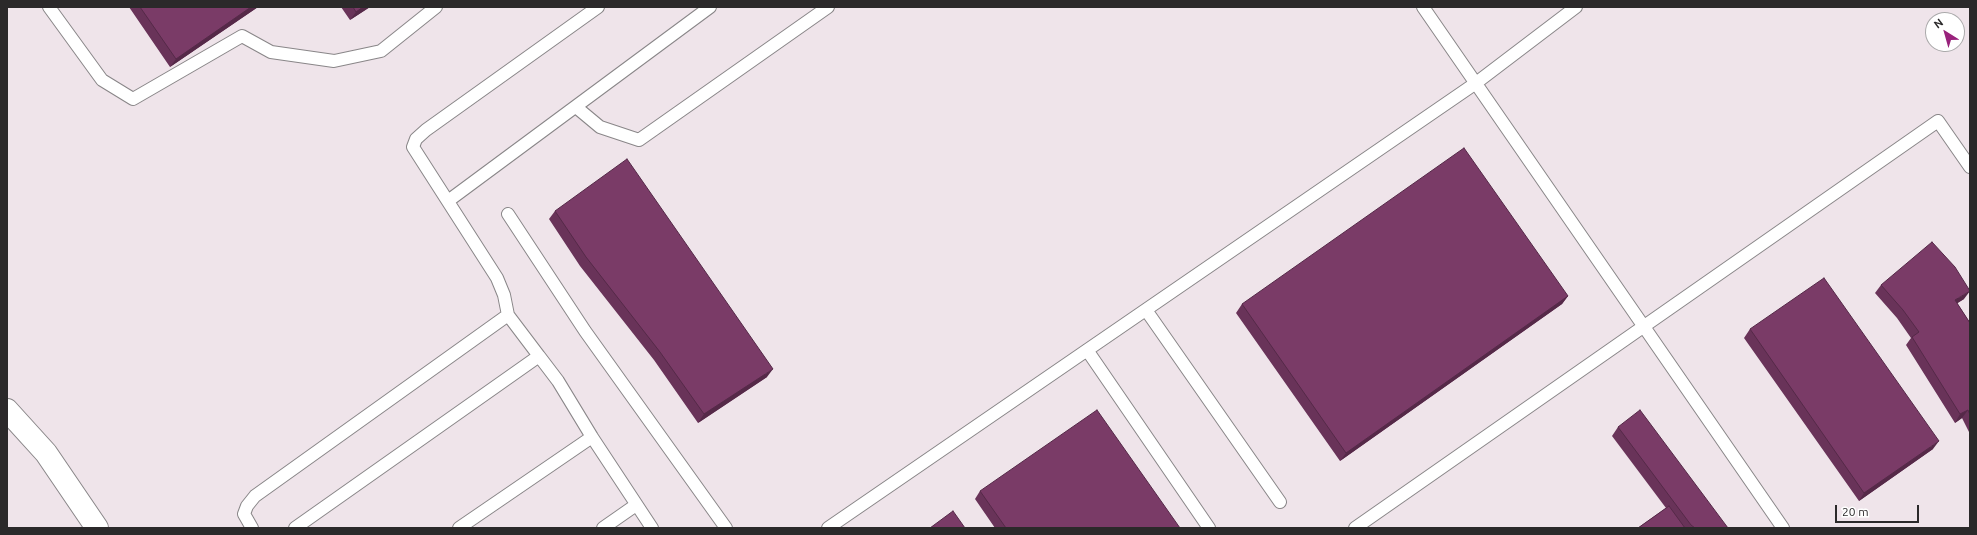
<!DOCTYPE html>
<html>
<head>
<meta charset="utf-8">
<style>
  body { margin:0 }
  #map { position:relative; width:1977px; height:535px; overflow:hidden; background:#f6f3f5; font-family:Ubuntu,sans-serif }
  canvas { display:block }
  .frame { position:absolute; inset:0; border:8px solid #2b292a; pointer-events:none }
  .north { position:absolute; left:1925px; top:12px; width:40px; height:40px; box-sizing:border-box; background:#fff; border:1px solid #aaa9aa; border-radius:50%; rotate:323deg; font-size:11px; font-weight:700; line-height:16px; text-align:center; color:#2b292a }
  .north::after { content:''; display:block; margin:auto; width:14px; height:18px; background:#99227c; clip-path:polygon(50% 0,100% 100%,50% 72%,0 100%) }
  .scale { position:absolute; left:1835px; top:505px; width:84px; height:18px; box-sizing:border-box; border:2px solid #2b292a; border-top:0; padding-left:5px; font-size:12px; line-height:14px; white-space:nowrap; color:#2b292a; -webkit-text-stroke:3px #fff; paint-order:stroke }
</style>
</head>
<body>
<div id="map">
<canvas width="1977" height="535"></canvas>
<div class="frame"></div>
<div class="north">N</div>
<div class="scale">20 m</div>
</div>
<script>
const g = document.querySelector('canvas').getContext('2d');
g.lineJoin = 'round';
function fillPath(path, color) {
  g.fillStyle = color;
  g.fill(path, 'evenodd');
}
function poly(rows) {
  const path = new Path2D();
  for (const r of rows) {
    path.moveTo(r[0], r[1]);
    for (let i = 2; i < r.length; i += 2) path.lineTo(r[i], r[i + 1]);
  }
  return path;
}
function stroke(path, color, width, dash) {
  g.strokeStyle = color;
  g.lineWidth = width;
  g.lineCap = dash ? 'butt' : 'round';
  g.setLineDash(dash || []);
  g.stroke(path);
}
fillPath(poly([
  [7,7,1970,7,1970,528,7,528],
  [1933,20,1957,20,1957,44,1933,44]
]), '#efe4ea');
const service = poly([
  [49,7,102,80,133,99,242,36,271,52,334,61,381,51,436,7],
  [1423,7,1783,528],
  [576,107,600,127,639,140,828,7],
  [448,201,710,7],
  [508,214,585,331,726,528],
  [1146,310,1280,502],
  [508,315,539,356],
  [1087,350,1209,528],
  [252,528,244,514,247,506,255,496,508,315,504,295,497,278,413,147,416,139,426,130,598,7],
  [295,528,539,356,558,381,592,437,652,528],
  [459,528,592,437],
  [603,528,636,505],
  [828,528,1476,83,1576,7],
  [1355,528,1938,121,1970,167]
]);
const minor = poly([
  [7,410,46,453,97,528]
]);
stroke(service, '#898688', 14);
stroke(minor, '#898688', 24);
stroke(service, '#fff', 12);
stroke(minor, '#fff', 22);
fillPath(poly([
  [129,7,258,7,170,67],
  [341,7,370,7,350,20],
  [555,211,767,377,698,423,654,360,580,266,549,219],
  [1881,285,1964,299,1957,303,1970,323,1970,434,1962,418,1955,423,1906,345,1911,338,1897,318,1875,293],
  [1568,296,1562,304,1340,461,1236,313,1242,304],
  [1750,329,1933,449,1859,501,1744,338],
  [1618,427,1728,528,1638,528,1666,508,1612,436],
  [980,491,1180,528,995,528,975,499]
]), '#693359');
fillPath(poly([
  [251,7,258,7,170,67,176,59],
  [363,7,370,7,350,20,356,12],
  [1970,291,1964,299,1950,308,1955,300],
  [1568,296,1562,304,1340,461,1346,453],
  [773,369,767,377,698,423,704,414],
  [1968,410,1962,418,1955,423,1960,414],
  [1939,441,1933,449,1859,501,1864,493]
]), '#552948');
const building = poly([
  [140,7,251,7,176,59,140,7],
  [353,7,363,7,356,12,353,7],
  [1464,148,1568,296,1346,453,1242,304,1464,148],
  [627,159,773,369,704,414,660,352,586,257,555,211,627,159],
  [1932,242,1955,267,1970,291,1955,300,1970,323,1970,415,1968,410,1960,414,1912,337,1919,332,1903,310,1881,285,1932,242],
  [1824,278,1939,441,1864,493,1750,329,1824,278],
  [1097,410,1180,528,1006,528,980,491,1097,410],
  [1640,410,1728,528,1695,528,1691,525,1618,427,1640,410],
  [1669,506,1685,528,1638,528,1669,506],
  [953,511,965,528,930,528,953,511]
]);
fillPath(building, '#7a3b67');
stroke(building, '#552948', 1);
</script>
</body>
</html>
